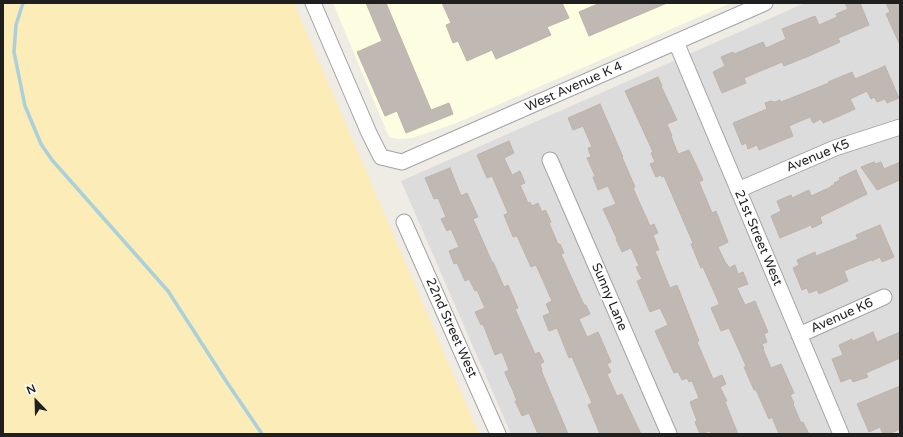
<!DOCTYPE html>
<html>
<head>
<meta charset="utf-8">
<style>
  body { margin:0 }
  #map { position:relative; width:903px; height:437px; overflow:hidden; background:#efece6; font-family:"Varela Round",sans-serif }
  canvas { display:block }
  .frame { position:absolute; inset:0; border:4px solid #1f1f1f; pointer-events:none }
  .north { position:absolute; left:16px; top:381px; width:40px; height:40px; -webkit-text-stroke:3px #fff; paint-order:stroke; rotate:337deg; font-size:11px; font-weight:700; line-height:16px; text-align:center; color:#1f1f1f }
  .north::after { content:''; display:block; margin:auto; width:14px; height:18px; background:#1f1f1f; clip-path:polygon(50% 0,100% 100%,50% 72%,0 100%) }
</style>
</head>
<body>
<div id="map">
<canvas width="903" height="437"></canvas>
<div class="frame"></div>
<div class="north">N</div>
</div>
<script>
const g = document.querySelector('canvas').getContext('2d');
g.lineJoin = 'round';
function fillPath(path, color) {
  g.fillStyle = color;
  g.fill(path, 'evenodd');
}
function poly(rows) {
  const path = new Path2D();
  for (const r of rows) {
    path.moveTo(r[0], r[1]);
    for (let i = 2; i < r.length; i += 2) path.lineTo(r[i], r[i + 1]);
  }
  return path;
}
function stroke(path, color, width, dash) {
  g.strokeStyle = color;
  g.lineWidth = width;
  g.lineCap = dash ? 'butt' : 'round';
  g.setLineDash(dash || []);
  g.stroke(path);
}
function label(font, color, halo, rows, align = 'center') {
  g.font = font + ' "Varela Round",sans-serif';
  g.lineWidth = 3.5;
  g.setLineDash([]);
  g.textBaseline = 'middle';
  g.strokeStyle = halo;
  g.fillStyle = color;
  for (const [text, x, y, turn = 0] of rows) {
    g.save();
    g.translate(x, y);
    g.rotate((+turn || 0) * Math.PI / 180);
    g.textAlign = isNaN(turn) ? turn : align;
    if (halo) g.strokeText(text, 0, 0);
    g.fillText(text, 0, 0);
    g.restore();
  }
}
fillPath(poly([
  [805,3,900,3,900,434,511,434,401,181]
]), '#dddcdc');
fillPath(poly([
  [333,3,731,3,454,124,412,138,398,139,389,137]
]), '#fdfde1');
fillPath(poly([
  [3,3,294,3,479,434,3,434]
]), '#fbecb8');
stroke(poly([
  [23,3,16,25,14,52,25,106,41,144,52,160,168,291,226,381,262,434]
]), '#a9d0db', 3.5);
const building = poly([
  [366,3,386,3,431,110,449,103,453,114,406,133,397,111,385,116,357,52,382,41,366,3],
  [442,3,562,3,569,18,547,27,551,35,496,59,492,50,467,61,458,41,453,43,446,25,451,23,442,3],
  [600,3,667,3,589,36,579,12,600,3],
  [845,3,860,3,869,25,838,38,840,42,809,56,784,66,782,62,744,78,746,83,722,93,713,72,725,66,721,57,733,52,734,54,763,42,766,48,786,39,782,29,815,16,819,25,837,17,836,14,848,9,845,3],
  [886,3,900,3,900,45,886,14,890,12,886,3],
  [885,66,899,98,887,103,885,99,877,102,874,97,871,99,867,91,850,99,855,109,835,118,823,123,821,119,813,123,810,117,789,126,793,136,759,150,757,145,748,149,746,143,742,145,733,123,767,109,765,103,770,101,775,102,780,100,781,102,829,83,828,82,852,72,855,79,885,66],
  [658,77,662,86,661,86,677,120,667,124,672,136,671,136,678,154,689,150,698,169,703,180,699,182,712,213,716,211,728,242,718,247,726,264,727,264,729,268,735,265,738,274,743,272,748,284,737,288,745,305,755,301,768,332,764,334,767,342,762,344,764,349,763,349,771,368,781,364,794,393,790,395,794,403,793,404,801,423,803,422,809,434,779,434,772,417,769,419,756,390,754,390,744,367,746,366,729,328,721,331,711,308,718,305,719,303,703,267,701,268,691,244,693,243,664,176,662,177,661,175,656,177,650,164,655,162,651,153,653,152,625,91,658,77],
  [600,104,623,157,622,157,635,187,633,188,650,226,654,224,658,233,653,235,659,250,655,251,670,288,677,285,699,341,697,342,713,379,722,375,726,384,720,387,727,401,725,402,738,434,711,434,710,431,700,434,695,422,697,421,690,402,699,398,692,381,689,382,687,378,682,380,678,372,674,373,655,331,668,325,660,308,650,312,637,281,642,279,636,267,639,266,631,248,622,252,616,239,617,239,603,209,616,204,608,186,598,190,593,177,595,176,587,158,591,157,588,148,592,147,583,126,573,130,568,118,600,104],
  [509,141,514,153,504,158,512,175,520,171,525,183,520,185,528,203,530,202,532,206,538,203,542,212,545,210,546,211,551,222,549,223,558,244,560,244,564,253,561,254,569,272,584,305,586,305,590,314,579,319,587,337,598,332,611,362,607,364,611,372,607,374,617,396,622,394,641,434,600,434,588,405,592,403,572,357,569,358,557,328,549,331,543,316,550,313,546,304,552,301,536,265,531,267,517,236,513,237,504,215,508,213,492,176,487,178,477,155,509,141],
  [874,162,875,164,881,162,884,169,900,162,900,180,877,190,861,167,874,162],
  [450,168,461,196,467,193,478,217,473,219,492,262,493,262,504,287,508,285,518,308,515,309,535,354,539,352,544,362,540,364,542,370,541,370,568,434,538,434,529,413,522,416,515,401,517,401,513,391,505,373,505,372,509,370,502,352,495,355,483,324,481,325,475,312,485,308,477,290,475,291,469,279,465,281,457,263,454,264,449,251,459,247,451,229,447,231,441,219,446,217,438,198,434,199,425,178,450,168],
  [856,170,867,194,820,217,822,223,812,228,811,225,780,238,771,216,781,211,777,201,791,195,792,198,809,190,811,196,831,187,831,186,835,184,834,183,840,180,839,178,856,170],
  [880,225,894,257,882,262,880,257,872,261,871,260,844,271,848,281,819,294,817,290,809,293,807,288,802,290,793,268,799,265,797,260,815,252,816,256,858,239,856,235,880,225],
  [873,332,877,342,900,332,900,358,866,373,868,377,853,382,851,378,841,382,832,359,843,355,839,345,852,339,853,341,873,332],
  [900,386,900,429,889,434,883,434,880,427,869,432,857,404,900,386]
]);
fillPath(building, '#c0b8b3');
stroke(building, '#c0b3a9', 1);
const minor = poly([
  [313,3,369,133,381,157,402,162,765,3],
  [676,42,841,434],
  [550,160,669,434],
  [738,190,835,148,900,127],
  [404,222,498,434],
  [799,335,884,297]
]);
stroke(minor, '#a3a3a3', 17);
stroke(minor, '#fff', 15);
label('13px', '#1f1f1f', '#fff', [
  ["West Avenue K 4",574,87,-24],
  ["Avenue K5",818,156,-22],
  ["21st Street West",758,238,67],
  ["Sunny Lane",609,297,67],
  ["Avenue K6",842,316,-24],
  ["22nd Street West",451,328,66]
]);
</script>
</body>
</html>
